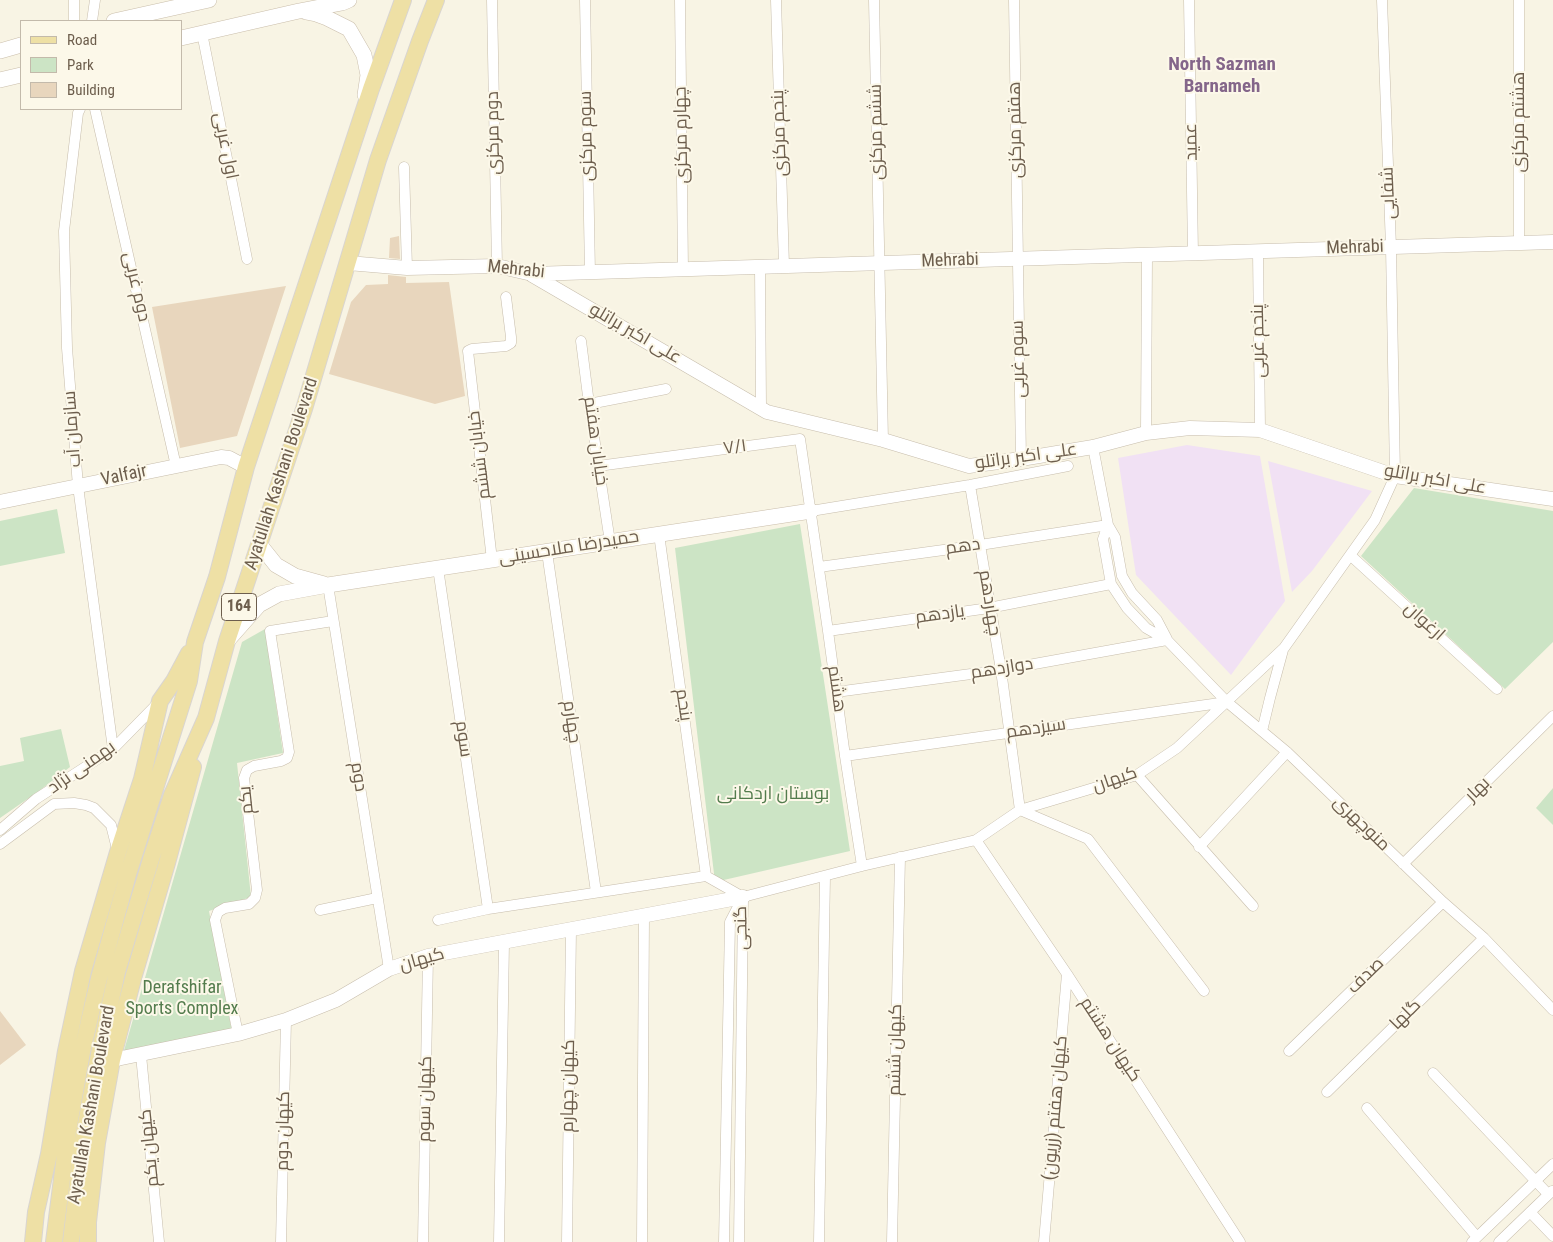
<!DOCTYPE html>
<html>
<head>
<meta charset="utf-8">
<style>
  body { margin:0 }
  #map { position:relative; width:1553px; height:1242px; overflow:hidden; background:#f8f4e4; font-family:"Roboto Condensed",sans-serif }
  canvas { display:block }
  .legend { position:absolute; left:20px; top:20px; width:162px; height:90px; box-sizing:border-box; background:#fcf8e9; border:1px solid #c3baab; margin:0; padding:6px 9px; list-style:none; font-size:15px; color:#6d5e4d }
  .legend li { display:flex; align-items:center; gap:10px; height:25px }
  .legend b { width:25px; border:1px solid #c3baab }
</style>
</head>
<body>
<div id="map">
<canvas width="1553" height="1242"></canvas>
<ul class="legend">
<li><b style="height:6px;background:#eee0a5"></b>Road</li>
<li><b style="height:14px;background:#cce4c5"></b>Park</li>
<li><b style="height:14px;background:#e8d6bd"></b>Building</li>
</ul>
</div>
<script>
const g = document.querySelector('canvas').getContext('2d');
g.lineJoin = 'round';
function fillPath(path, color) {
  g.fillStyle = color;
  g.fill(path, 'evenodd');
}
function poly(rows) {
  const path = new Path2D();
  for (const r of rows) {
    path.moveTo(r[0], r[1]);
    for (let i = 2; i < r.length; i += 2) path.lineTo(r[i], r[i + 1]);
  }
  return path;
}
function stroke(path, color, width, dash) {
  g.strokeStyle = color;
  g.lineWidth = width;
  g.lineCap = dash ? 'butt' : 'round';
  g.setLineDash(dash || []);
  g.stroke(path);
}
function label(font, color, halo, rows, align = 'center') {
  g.font = font + ' "Roboto Condensed",Cairo,sans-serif';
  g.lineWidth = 4;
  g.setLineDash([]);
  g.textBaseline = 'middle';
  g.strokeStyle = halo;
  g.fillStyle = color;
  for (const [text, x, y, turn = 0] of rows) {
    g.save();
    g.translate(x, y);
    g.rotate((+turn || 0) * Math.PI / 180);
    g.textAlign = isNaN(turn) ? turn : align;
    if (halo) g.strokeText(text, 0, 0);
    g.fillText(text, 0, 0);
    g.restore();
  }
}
fillPath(poly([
  [1187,445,1260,456,1285,601,1231,675,1136,575,1118,458],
  [1268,461,1372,491,1312,571,1292,592]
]), '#f1e1f4');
fillPath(poly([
  [1414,488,1553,511,1553,642,1505,689,1361,556],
  [57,509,65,553,0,566,0,521],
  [800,524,850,851,715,882,675,548],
  [265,629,283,753,237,763,251,897,209,911,232,1032,123,1054,242,642],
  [61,729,70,767,39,791,0,818,0,766,24,761,20,738],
  [1553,788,1553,825,1536,808]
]), '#cce4c5');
fillPath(poly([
  [399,236,400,259,389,258,390,238],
  [388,275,406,277,406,283,449,282,465,396,435,404,329,374,351,302,366,285,388,284],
  [286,286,237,436,180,448,152,307],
  [0,1011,26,1045,0,1065]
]), '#e8d6bd');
const minor = poly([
  [492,0,497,266],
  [585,0,590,273],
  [680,0,683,270],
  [776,0,784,266],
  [874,0,883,440],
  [1014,0,1021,459],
  [1189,0,1193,254],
  [1519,0,1519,243],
  [74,21,74,0],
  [92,21,95,0],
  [202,33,247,259],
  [80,109,78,113,64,231,67,348,78,486,113,749],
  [95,109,176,466],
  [404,167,407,268],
  [1258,251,1260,430],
  [760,267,761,408],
  [581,341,589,404,610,542],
  [589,404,666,389],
  [1146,433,1147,255],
  [1093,447,1108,525,1115,537,1122,576,1132,593,1157,620,1167,639],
  [598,466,800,439,828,631,845,756,862,866],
  [970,485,1001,670,1020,810],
  [811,511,970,485,1068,466],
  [1108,525,1103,539,1111,584,1127,608,1146,628,1167,640,1227,702,1287,752,1443,902,1484,938,1553,1010],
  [659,534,706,876],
  [547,552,596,892],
  [1350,555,1497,689],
  [492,560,468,351,472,349,506,346,511,343,511,337,506,297],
  [819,567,980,545,1108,525],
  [438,568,488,909],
  [328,585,389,969],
  [828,631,989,608,1111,584],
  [836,692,1001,670,1167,640],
  [1262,731,1270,698,1283,650],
  [845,756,1227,702],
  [1137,775,1253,906],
  [1020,810,1088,839,1204,991],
  [0,830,36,799,113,749,157,704],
  [976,840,1067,974,1240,1242],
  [0,844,54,804,74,803,86,805,94,808,111,825,117,849],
  [1199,847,1287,752],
  [1403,864,1553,716],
  [320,910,377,898],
  [438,920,488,909,706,876,743,897,862,866,976,840,1020,810,1137,775,1177,748,1284,648,1375,520,1395,476,1391,247,1382,0],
  [238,1034,215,920,218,912,225,908,249,904,255,898,257,890,244,778,247,770,254,766,281,761,287,758,289,752,270,631,333,621],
  [1289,1051,1443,902],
  [141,1055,159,1242],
  [1433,1073,1548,1194],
  [1327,1092,1484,938],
  [1367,1108,1477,1237],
  [1530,1212,1553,1236],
  [281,1242,286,1020],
  [423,1242,428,956],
  [499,1242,504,942],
  [567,1242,571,929],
  [642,1242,644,916],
  [724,1242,730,922,743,897],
  [739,1242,743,898],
  [819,1242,825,876],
  [892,1242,900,857],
  [1044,1242,1067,974],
  [1472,1242,1553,1164],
  [1499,1242,1552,1191]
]);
const tertiary = poly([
  [348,263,407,268,497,266,532,274,1553,242],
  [532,275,767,412,883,440,969,466,1021,459,1093,447,1146,433,1190,428,1260,430,1395,476,1553,499],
  [0,502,221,457,229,458,246,467],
  [112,1060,238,1034,286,1020,336,1000,389,969,428,956,743,897]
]);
const secondary = poly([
  [306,12,316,14,327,18,349,29,364,55,368,75,365,95],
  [114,21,209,0],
  [181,38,299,11,342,3,349,0],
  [0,51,21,45],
  [0,80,21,75],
  [260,545,276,565,295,576,324,584],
  [228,640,259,605,279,594,328,585,811,511]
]);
const primary = poly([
  [33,1242,36,1212,49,1154,66,1051,83,971,118,852,142,779,160,701,174,681,189,653],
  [54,1242,68,1131,82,1052,99,978,129,871,189,681,195,642,217,577,246,467,371,89,403,0],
  [71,1242,83,1140,99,1054,117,972,151,859,172,795,206,718,227,641,304,409,378,160,420,41,436,0],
  [88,1242,88,1222,97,1143,112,1060,134,975,167,863,193,767]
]);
stroke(minor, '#c7bdac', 11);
stroke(tertiary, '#c7bdac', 15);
stroke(secondary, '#cabeab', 16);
stroke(primary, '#d9d5d1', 18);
stroke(minor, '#fff', 10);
stroke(tertiary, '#fff', 14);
stroke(secondary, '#fff', 15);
stroke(primary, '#eee0a5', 16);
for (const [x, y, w] of [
  [239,607,35]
]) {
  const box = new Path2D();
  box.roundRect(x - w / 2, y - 13.5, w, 27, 4);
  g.fillStyle = '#fcf8e9';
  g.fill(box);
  stroke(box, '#6d5e4d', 1);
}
label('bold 16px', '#6d5e4d', null, [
  ["164",239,607]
]);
label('18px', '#6d5e4d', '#fcf8e9', [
  ["هشتم مرکزی",1519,122,-90],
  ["هفتم مرکزی",1016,130,-91],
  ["ششم مرکزی",877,132,-91],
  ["دوم مرکزی",494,133,-91],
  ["پنجم مرکزی",780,133,-92],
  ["چهارم مرکزی",682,135,-91],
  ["سوم مرکزی",587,136,-91],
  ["عمید",1192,142,-91],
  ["اول غربی",225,146,79],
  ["شفایی",1389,193,-92],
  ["Mehrabi",1355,248,-2],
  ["Mehrabi",950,261,-2],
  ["Mehrabi",516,270,6],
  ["دوم غربی",136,287,77],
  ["علی اکبر براتلو",635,334,30],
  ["پنجم غربی",1259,341,-91],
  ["سوم غربی",1019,359,-91],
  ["سازمان آب",73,429,-94],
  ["خیابان هفتم",595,441,82],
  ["۷/۱",735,448,-8],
  ["خیابان ششم",480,455,-97],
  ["علی اکبر براتلو",1026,457,-8],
  ["Ayatullah Kashani Boulevard",282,474,-72],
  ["Valfajr",124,476,-12],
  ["علی اکبر براتلو",1435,480,10],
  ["دهم",963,547,-8],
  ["حمیدرضا ملاحسینی",569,548,-9],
  ["چهاردهم",989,603,81],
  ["یازدهم",940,615,-8],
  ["ارغوان",1424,622,42],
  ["دوازدهم",1002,669,-9],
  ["هشتم",836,689,82],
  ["پنجم",683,705,82],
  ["چهارم",571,722,82],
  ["سیزدهم",1036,729,-8],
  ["سوم",463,739,82],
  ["بهمنی نژاد",82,768,-35],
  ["دوم",358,777,81],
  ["کیهان",1115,780,-19],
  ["بهار",1478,790,-44],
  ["یکم",247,800,-96],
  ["منوچهری",1361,824,44],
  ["گنجی",742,928,-91],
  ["کیهان",422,960,-16],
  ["صدف",1366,976,-44],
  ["گلها",1406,1015,-45],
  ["کیهان هشتم",1110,1040,57],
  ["کیهان ششم",896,1050,-89],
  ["کیهان چهارم",569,1086,-89],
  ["کیهان سوم",426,1099,-89],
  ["Ayatullah Kashani Boulevard",92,1105,-80],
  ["کیهان هفتم (زریون)",1056,1108,-85],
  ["کیهان دوم",284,1131,-89],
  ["کیهان یکم",150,1148,-96]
]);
label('18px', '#537c4d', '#fcf8e9', [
  ["بوستان اردکانی",773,794],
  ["Derafshifar",182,988],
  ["Sports Complex",182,1009]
]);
label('bold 19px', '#84668a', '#fcf8e9', [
  ["North Sazman",1222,65],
  ["Barnameh",1222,87]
]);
</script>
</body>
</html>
